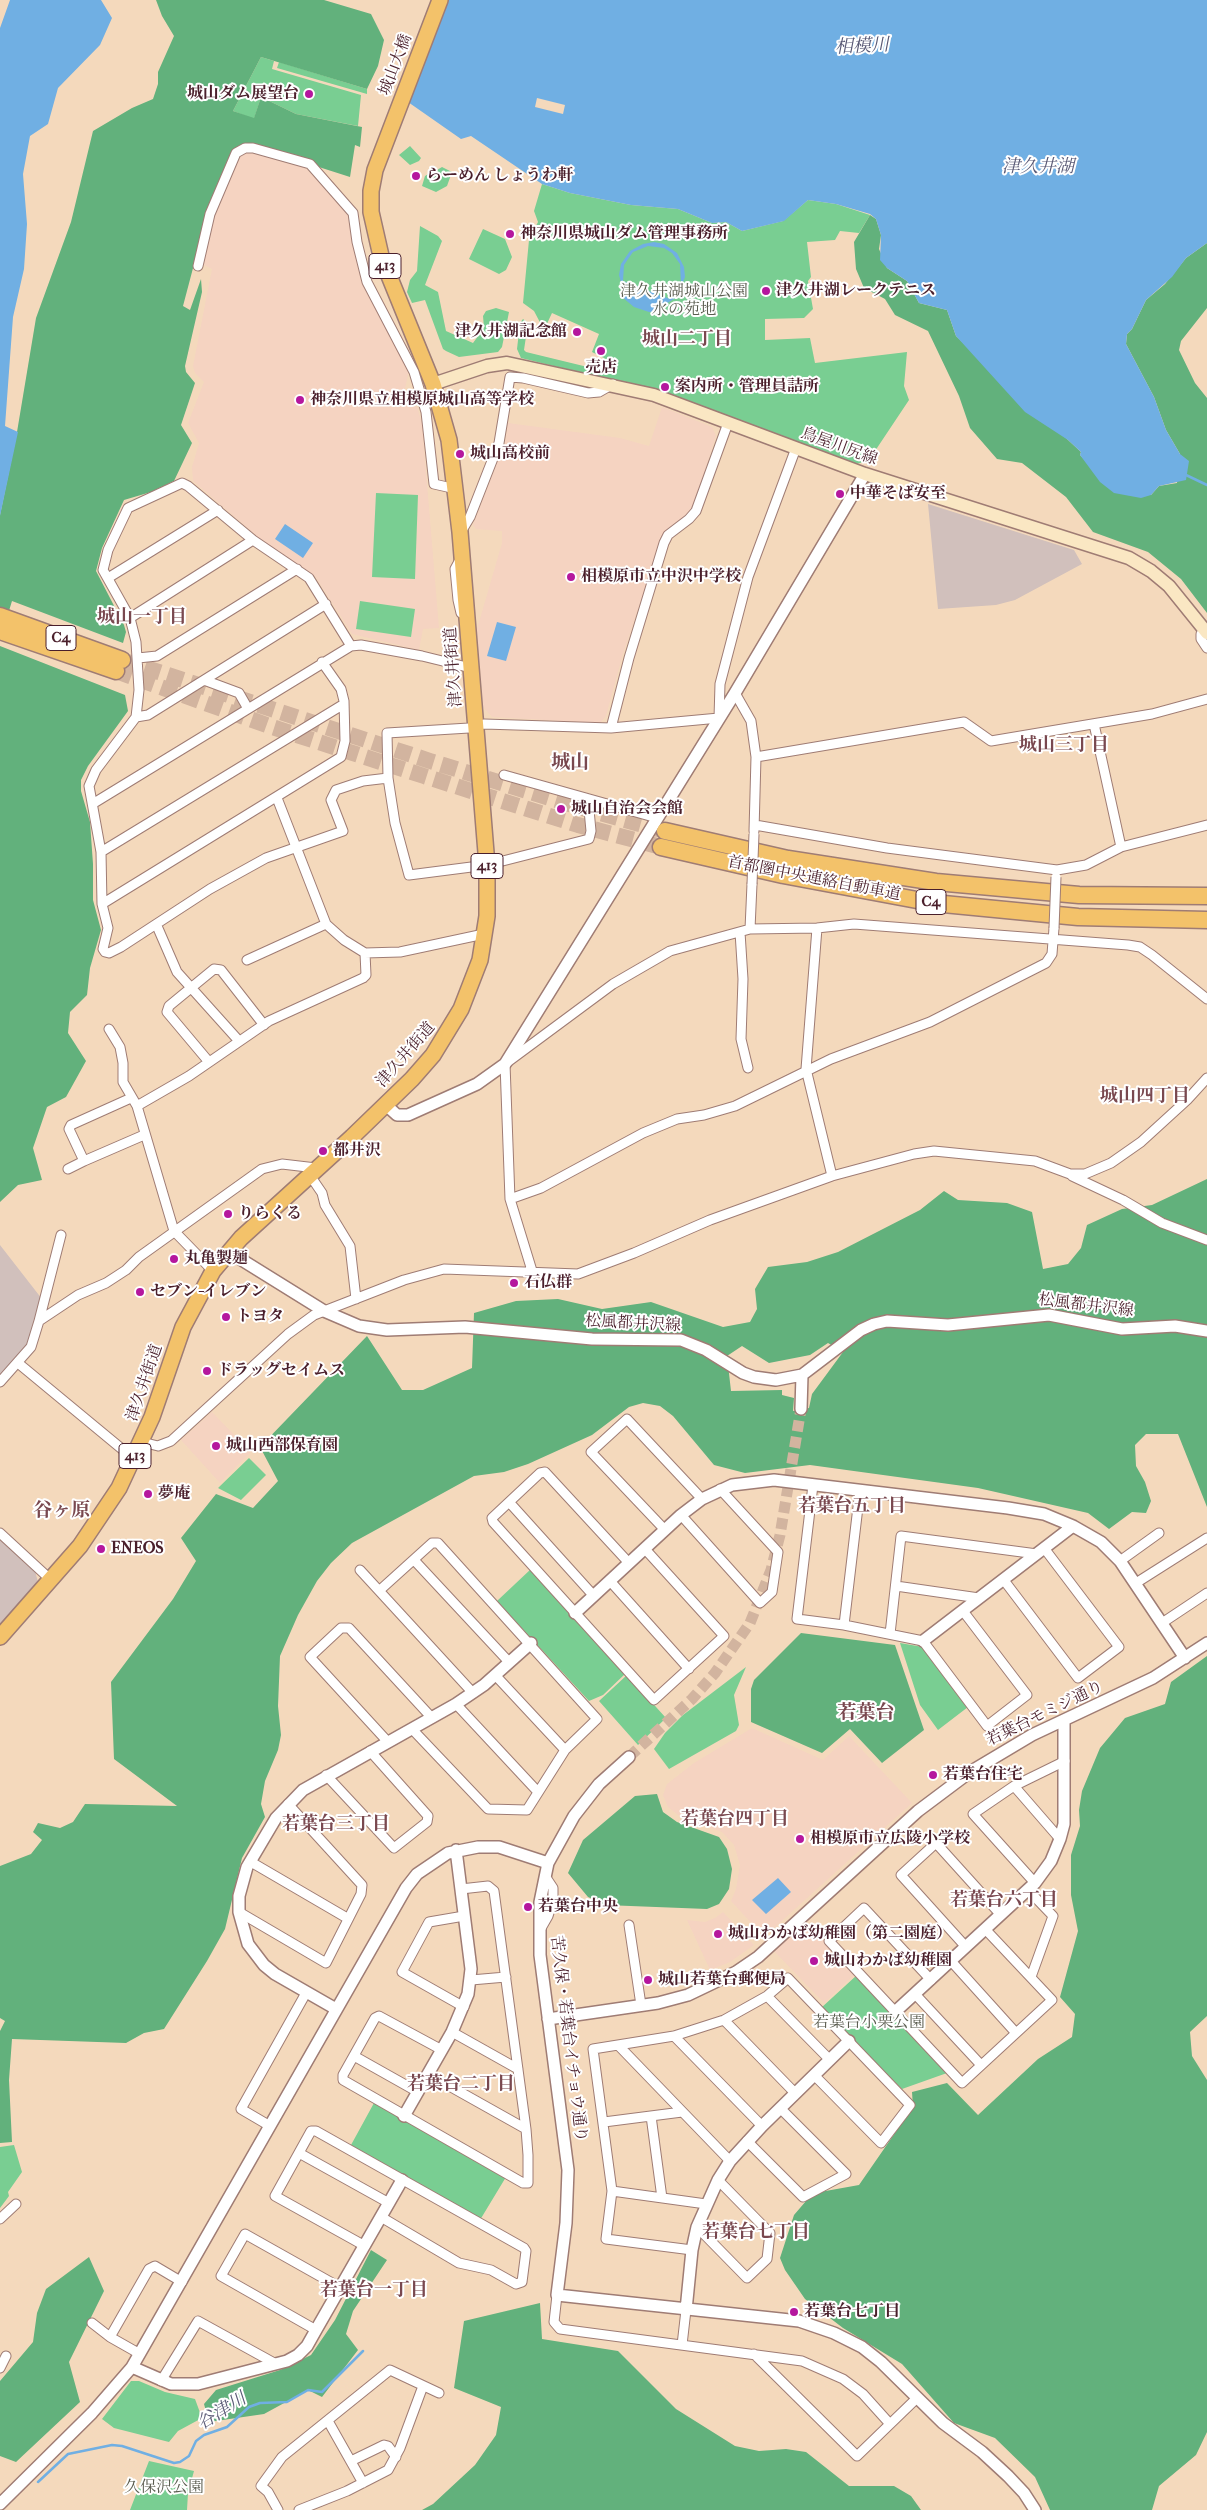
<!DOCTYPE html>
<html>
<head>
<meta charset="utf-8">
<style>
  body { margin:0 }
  canvas { display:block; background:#f4d9bc }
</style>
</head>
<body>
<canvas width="1207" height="2510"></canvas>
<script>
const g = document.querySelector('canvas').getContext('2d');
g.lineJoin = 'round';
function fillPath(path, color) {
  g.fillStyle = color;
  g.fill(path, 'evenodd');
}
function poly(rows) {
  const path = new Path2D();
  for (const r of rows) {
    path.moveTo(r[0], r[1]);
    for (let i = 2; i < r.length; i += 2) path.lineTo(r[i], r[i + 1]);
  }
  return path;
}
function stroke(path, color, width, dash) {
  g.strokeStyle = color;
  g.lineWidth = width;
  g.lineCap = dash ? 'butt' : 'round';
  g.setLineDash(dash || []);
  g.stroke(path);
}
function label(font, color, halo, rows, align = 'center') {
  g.font = font + ' "IM FELL French Canon","Noto Serif JP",serif';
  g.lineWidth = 4;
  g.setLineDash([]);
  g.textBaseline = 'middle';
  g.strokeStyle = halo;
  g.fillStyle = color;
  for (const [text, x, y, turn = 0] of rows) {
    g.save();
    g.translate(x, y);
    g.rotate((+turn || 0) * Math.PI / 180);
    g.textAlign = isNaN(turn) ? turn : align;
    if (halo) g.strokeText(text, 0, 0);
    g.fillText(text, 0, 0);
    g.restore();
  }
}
fillPath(poly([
  [247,152,304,166,349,215,355,251,409,370,402,403,417,407,422,423,439,628,423,629,419,650,352,634,315,576,259,538,193,481,192,467,199,443,188,423,204,382,195,373,193,366,212,269,202,264,215,206,239,155],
  [662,407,712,427,716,436,694,505,685,517,666,531,662,538,623,654,606,716,601,722,580,722,492,717,483,707,477,629,502,543,502,531,476,529,473,525,506,439,508,423,620,438,649,446],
  [212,1412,251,1452,220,1483,181,1440],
  [752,1728,823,1760,849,1736,912,1803,764,1937,731,1901,736,1889,740,1865,734,1845,722,1832,682,1818,668,1807,663,1795,667,1784,694,1763],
  [723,1912,754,1945,730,1962,710,1970,687,1920,705,1922,715,1918],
  [804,1920,856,1973,824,2003,772,1949]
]), '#f5d3c1');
fillPath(poly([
  [928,504,1074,550,1082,564,1015,600,996,605,938,609],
  [0,1245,42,1299,25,1350,0,1376],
  [0,1540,35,1571,38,1582,0,1625]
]), '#d1c0bc');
fillPath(poly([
  [261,57,274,61,272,69,361,95,358,126,296,114,261,97,254,119,233,111],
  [279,62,367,89,367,94,277,68],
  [410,146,421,158,419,161,410,165,399,155],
  [442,167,452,172,447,186,436,192,422,186,425,176,430,173,432,177,438,174,437,170],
  [542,184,570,193,631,205,678,209,712,223,726,222,742,231,783,221,808,200,836,204,870,215,859,233,840,231,835,240,807,242,811,277,808,281,813,309,804,318,765,319,765,340,810,338,815,363,907,352,904,386,909,400,869,460,854,465,611,380,521,358,517,349,520,323,523,319,528,323,524,350,526,352,600,370,604,358,592,352,599,334,552,313,544,330,534,311,523,303,529,240,538,222,534,211],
  [420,226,438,236,442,241,425,285,438,292,446,331,473,343,484,328,483,316,486,311,496,308,509,312,502,347,498,352,459,357,446,351,443,349,425,300,412,303,407,292,410,280,417,271],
  [483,229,505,239,512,257,506,270,499,274,469,259],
  [376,493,418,495,415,579,372,577],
  [360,601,415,609,411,637,356,629],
  [249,1458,266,1475,241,1500,218,1488],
  [531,1569,625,1674,603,1695,589,1701,497,1601],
  [900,1643,923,1647,968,1707,938,1730,920,1705],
  [746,1667,734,1695,739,1725,736,1731,669,1769,654,1749,665,1733,683,1715],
  [627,1675,666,1718,638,1745,599,1701],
  [857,1975,947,2073,902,2089,821,2008],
  [374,2103,506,2177,480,2220,351,2145],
  [14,2145,22,2172,8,2192,9,2196,0,2208,0,2147],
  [131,2381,139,2381,165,2392,195,2399,202,2418,178,2431,169,2442,114,2428,102,2419],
  [149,2461,194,2471,188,2493,187,2510,130,2510]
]), '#79ce92');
fillPath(poly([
  [156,0,324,0,371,14,384,40,378,66,367,89,261,57,233,111,254,118,261,97,296,114,362,127,360,147,355,145,350,177,247,144,235,150,211,200,183,306,190,310,201,279,202,292,185,366,186,372,195,383,181,425,192,443,174,481,151,492,124,500,102,548,96,571,124,625,126,632,123,643,12,601,0,640,0,515,17,432,36,318,71,222,93,131,132,108,153,99,158,84,158,72,174,36,162,16],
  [870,215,876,219,881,235,879,249,887,268,907,281,919,303,947,310,956,336,1081,452,1080,455,1083,458,1151,495,1159,486,1177,483,1180,454,1166,430,1154,397,1126,344,1127,334,1132,329,1146,300,1165,284,1186,258,1207,243,1207,308,1181,341,1179,350,1195,383,1207,398,1207,613,1181,579,1148,552,1093,532,1066,497,1022,463,997,459,970,428,959,396,928,331,895,315,885,299,864,288,856,269,854,242],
  [0,646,125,695,128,711,88,766,81,780,81,791,90,822,93,864,93,900,101,930,90,968,87,995,70,1012,68,1033,86,1061,66,1097,47,1107,33,1148,42,1180,18,1185,0,1202],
  [1207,1179,1207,1507,1178,1434,1146,1434,1135,1445,1136,1466,1145,1482,1151,1501,1146,1513,1132,1512,1109,1529,1088,1513,978,1488,810,1465,745,1473,714,1465,673,1416,660,1406,643,1403,629,1407,592,1435,528,1464,504,1472,474,1476,352,1543,331,1563,317,1581,298,1615,280,1656,278,1706,281,1735,278,1750,265,1781,261,1804,265,1817,242,1858,225,1929,207,1961,164,2029,144,2033,126,2043,12,2039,9,2080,12,2142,0,2143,0,2031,5,2021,0,2018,0,1866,31,1854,42,1840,33,1832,38,1823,60,1828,73,1822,85,1804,177,1806,114,1759,111,1682,173,1599,196,1561,181,1538,216,1494,253,1508,278,1481,260,1447,367,1336,402,1390,423,1390,472,1368,474,1313,516,1301,558,1299,602,1309,651,1302,723,1327,750,1322,757,1309,755,1289,768,1267,807,1262,838,1252,920,1210,944,1191,958,1200,1007,1203,1032,1212,1043,1269,1068,1264,1081,1248,1087,1225,1122,1209,1152,1205],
  [828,1343,843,1352,812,1394,809,1408,793,1411,794,1398,782,1395,782,1390,731,1391,727,1356,742,1346,769,1363,810,1355],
  [801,1633,895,1645,924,1730,882,1763,850,1729,822,1753,751,1722,751,1689,754,1680],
  [1207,1656,1207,2016,1190,2032,1192,2056,1207,2080,1207,2432,1196,2455,1159,2486,1152,2510,1050,2510,1035,2477,995,2438,954,2423,902,2364,843,2328,805,2299,785,2270,780,2258,794,2215,806,2201,820,2192,859,2185,913,2107,912,2092,947,2083,978,2115,1038,2059,1072,2037,1075,2014,1060,1997,1078,1931,1071,1895,1071,1855,1080,1826,1079,1810,1082,1791,1100,1748,1125,1718,1165,1704,1171,1682],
  [657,1794,663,1812,677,1822,719,1837,727,1849,732,1869,729,1889,719,1904,707,1909,605,1905,588,1897,568,1873,583,1840,635,1796],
  [371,2250,387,2260,353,2311,346,2334,358,2350,322,2397,308,2390,264,2414,209,2422,204,2404,216,2390,280,2370,311,2355,335,2320],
  [89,2257,104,2291,69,2362,80,2402,16,2462,0,2456,0,2381,33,2342,37,2313,46,2289],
  [540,2303,542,2339,618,2351,676,2409,735,2446,759,2451,786,2449,806,2452,849,2486,894,2486,911,2496,921,2510,422,2510,433,2504,475,2465,496,2435,501,2407,454,2388,464,2321]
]), '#62b17c');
fillPath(poly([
  [10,0,101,0,112,18,100,45,58,88,48,124,30,136,23,174,27,224,24,269,13,317,5,426,18,432,0,516,0,28],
  [448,0,1207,0,1207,243,1186,258,1172,277,1146,300,1132,329,1127,334,1126,344,1154,397,1166,430,1180,454,1189,461,1186,480,1159,486,1151,495,1141,498,1114,493,1100,482,1080,455,1081,452,1068,440,1025,412,956,336,947,310,919,303,907,281,887,268,880,260,881,235,876,219,870,214,836,204,808,200,784,221,742,231,726,222,712,223,678,209,631,205,570,193,542,184,471,136,461,139,408,102],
  [654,242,664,244,677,253,684,267,685,277,677,297,661,307,659,312,649,312,634,307,622,297,624,293,619,275,621,264,630,251,643,244],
  [648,246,664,248,672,253,680,264,681,284,670,299,623,281,624,265,628,259,633,252],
  [285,524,313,543,303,558,275,539],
  [497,622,516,627,506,661,487,656],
  [778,1878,791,1892,766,1914,752,1900]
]), '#70afe3');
fillPath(poly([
  [537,98,565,105,563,114,535,107]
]), '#f4d9bc');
stroke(poly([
  [1186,475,1207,485],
  [38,2482,68,2454,112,2445,122,2446,174,2463,180,2462,189,2456,196,2441,204,2435,227,2427,249,2407,260,2403,287,2402,308,2390,322,2392,363,2351]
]), '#70afe3', 2.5);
stroke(poly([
  [629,1757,692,1699,715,1673,750,1623,771,1570,780,1535,801,1409]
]), '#d2b49f', 11, [11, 5.5]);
stroke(poly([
  [122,660,430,761,582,808,665,831],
  [116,671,272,727,424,776,578,825,661,847]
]), '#d2b49f', 16, [16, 8]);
const minor = poly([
  [198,266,210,214,236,153,245,148,253,148,310,164,353,213,357,242,367,282,414,372,426,412,434,484,456,489],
  [461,532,470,517,499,443,510,377,523,378,588,393,599,392,613,384],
  [108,578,218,510],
  [461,613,458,600,455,569,461,558],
  [130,618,253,540],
  [1205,630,1201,634,1201,639,1207,648],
  [351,646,309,578,253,540,188,486,182,483,128,508,108,550,103,570,130,618,136,642,139,690,136,717,96,770,89,786,101,852,102,904,108,928,103,949,105,952,109,953,121,947,210,889,266,858,343,831,331,800,336,790,363,781,388,778,387,733,469,728,484,724,611,728,719,718,720,684,748,577,796,448],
  [138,658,157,656,297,569],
  [204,680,239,693,247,707],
  [735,693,751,721,756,757,754,831],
  [136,717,148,715,326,604],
  [1094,724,1121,847],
  [611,728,629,658,664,543,668,535,689,519,696,511,728,423],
  [756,757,964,722,991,741,1152,714,1207,699],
  [504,775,657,818],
  [388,778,395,823,409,875,487,865,589,839,591,831,588,799],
  [277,798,326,924,344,940,365,953,400,952,484,934],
  [94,803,351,646,361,645,422,656,471,668],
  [755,825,887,848,1057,870,1086,865,1121,847,1207,825],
  [101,852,344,704],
  [102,904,341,757,345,741,344,701,341,689,322,662],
  [157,926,177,972,239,1041],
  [817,928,806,1069,832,1176],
  [750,929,752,884],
  [740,932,743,979,741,1039,748,1068],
  [247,960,326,924],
  [109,1029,120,1047,123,1063,123,1082,137,1106,174,1231,213,1271],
  [209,1062,167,1012,169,1006,214,969,221,970,264,1025],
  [131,1098,71,1125,69,1129,84,1161,144,1135],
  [137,1106,189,1076,269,1021,363,978,366,975,365,953],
  [68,1169,84,1161],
  [309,1174,322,1193,325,1205,350,1246,356,1299],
  [1072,1176,1123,1200,1162,1223,1207,1240],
  [510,1199,541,1188,643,1133,677,1119,704,1115,735,1106,831,1059,930,1022,1046,963,1052,954,1054,928],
  [533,1274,510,1199,505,1064,613,984,670,951,750,929,817,928,854,924,1128,945,1140,947,1152,955,1207,999],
  [39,1321,61,1235],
  [18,1363,134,1459],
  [0,1382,31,1347,39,1321,78,1295,106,1283,126,1270,139,1257,262,1169,282,1164,316,1168],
  [142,1442,158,1446,171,1441,288,1334,314,1315,404,1280,444,1269,578,1274,634,1253,710,1220,832,1176,914,1154,934,1151,1035,1161,1070,1174,1085,1174,1111,1163,1141,1142,1187,1100,1207,1078],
  [813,1485,797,1619,844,1625,923,1641,987,1726,1027,1695,963,1611],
  [509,1502,593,1595],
  [681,1515,760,1603,772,1592,778,1552,720,1489],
  [665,1530,591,1452,627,1419,702,1499],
  [0,1533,51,1580],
  [414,1560,509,1662],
  [1120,1561,1159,1533],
  [629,1563,545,1472,540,1473,492,1518,493,1522,654,1700,724,1636,645,1549],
  [360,1570,473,1693],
  [1003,1579,1078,1678,1119,1647,1044,1548],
  [610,1581,689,1669],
  [1136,1583,1207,1538],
  [896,1586,979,1598],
  [380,1590,432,1543,438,1543,597,1719,565,1750,527,1810,488,1809,412,1729],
  [1162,1623,1207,1593],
  [844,1625,860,1490],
  [890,1634,901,1536,1037,1554],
  [496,1676,565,1750],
  [456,1704,538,1792],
  [388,1742,310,1657,341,1628,349,1628,432,1718],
  [326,1775,394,1848,427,1822,428,1816,370,1751],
  [1014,1786,1060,1839],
  [251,1862,347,1918],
  [1035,1883,973,1814,1014,1786,1065,1761],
  [1028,1890,1053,1916,1031,1977],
  [239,1912,326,1963,361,1894,362,1885,288,1804],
  [629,1925,641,2005],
  [540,1930,548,1916,553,1900,553,1888,545,1876],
  [966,1947,901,1875,936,1843,1001,1915],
  [951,1961,1016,2033],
  [471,1980,506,1977],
  [931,1980,864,1908,829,1941,962,2083,1052,2000,986,1930],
  [915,1994,981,2065],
  [767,1996,830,2060],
  [464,2007,402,1972,429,1922,464,1916],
  [724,2020,795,2093],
  [452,2032,518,2069],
  [674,2036,762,2126],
  [619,2046,730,2161],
  [442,2050,379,2016,375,2018,343,2075,343,2080,523,2183,528,2183,528,2155,526,2129,494,1891,488,1886,461,1889],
  [354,2056,418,2092],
  [428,2074,526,2129],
  [651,2116,662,2198],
  [604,2122,682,2112],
  [270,2126,241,2109,306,1993],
  [747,2141,803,2197,846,2174,780,2108],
  [299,2153,389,2203],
  [612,2191,706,2204],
  [0,2219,16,2204],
  [697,2227,747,2278,767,2259,770,2233,718,2180],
  [365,2246,275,2196,311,2131,316,2131,524,2248,526,2251,522,2282,516,2284,491,2270,459,2263,381,2217],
  [692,2250,606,2239,612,2191,593,2049,674,2036,724,2020,767,1996,788,1978,910,2105,881,2143,814,2075],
  [557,2295,554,2322,560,2329,802,2361,843,2379,863,2394,890,2424],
  [92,2323,110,2337],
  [316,2330,221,2276,245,2234,341,2288],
  [682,2345,686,2310],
  [140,2354,110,2337,149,2269,155,2266,182,2282],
  [754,2354,857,2456,917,2398],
  [0,2368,6,2356],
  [161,2381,198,2321,276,2364],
  [328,2421,363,2483],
  [351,2461,384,2445,388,2446,396,2457],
  [278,2510,268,2492,261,2486,282,2457,390,2370,439,2393],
  [299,2510,347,2491,388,2470,400,2448,423,2386]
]);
const tertiary = poly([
  [386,1105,397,1115,408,1115,477,1084,505,1064,735,693,865,474],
  [229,1252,324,1311,359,1326,387,1330,465,1327,592,1339,681,1340,706,1350,743,1373,754,1377,776,1380,802,1375,861,1330,874,1324,887,1321,948,1325,1049,1315,1122,1329,1175,1326,1207,1331],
  [801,1409,802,1375],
  [575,1613,681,1515,702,1499,732,1485,774,1480,1008,1508,1044,1514,1073,1526,1101,1542,1120,1561,1185,1658],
  [923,1641,1073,1526],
  [629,1757,599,1784,574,1816,548,1863,540,1902,540,1955,568,2170,566,2223,557,2295,799,2321,834,2333,862,2347,881,2362,943,2423,982,2452,1008,2476,1024,2493,1035,2510],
  [336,2009,275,1974,264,1965,248,1944,239,1912,239,1896,247,1867,276,1818,303,1790,456,1704,484,1685,531,1643],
  [896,2011,1035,1883,1051,1861,1060,1839,1064,1824,1064,1721],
  [548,2019,658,2003,688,1995,736,1972,758,1957,918,1811,970,1772,1032,1735,1153,1678,1207,1643],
  [404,2116,452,2032,468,1994,471,1969,456,1850],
  [686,2310,692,2250,697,2227,718,2180,730,2161,762,2126,849,2041],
  [132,2367,171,2384,198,2384,287,2361,298,2355,307,2346,316,2330,402,2180],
  [0,2504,92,2413,132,2367,406,1888,417,1874,448,1853,478,1847,499,1847,548,1863]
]);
const secondary = poly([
  [433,384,487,366,507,363,654,395,865,474,1129,558,1151,571,1169,586,1207,633]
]);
const trunk = poly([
  [0,1637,80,1546,119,1488,152,1417,183,1327,213,1271,241,1238,352,1137,412,1079,433,1055,461,1009,480,960,487,916,487,865,460,532,449,440,433,384,381,256,371,212,371,191,375,170,440,0]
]);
const motorway = poly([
  [0,616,122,660],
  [0,631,116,671],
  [665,831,788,859,936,882,1079,895,1207,896],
  [661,847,783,875,933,903,1078,917,1207,920]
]);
stroke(minor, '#9f7c74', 11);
stroke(tertiary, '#9f7c74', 14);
stroke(secondary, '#9f7c74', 15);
stroke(trunk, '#9f7c74', 18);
stroke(motorway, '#9f7c74', 19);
stroke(minor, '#fff', 9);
stroke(tertiary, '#fff', 11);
stroke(secondary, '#fae7c3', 12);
stroke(trunk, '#f3c26a', 15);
stroke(motorway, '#f3c26a', 16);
const minorBridge = poly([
  [752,884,754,834],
  [1054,928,1056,877]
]);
stroke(minorBridge, '#9f7c74', 11, []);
stroke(minorBridge, '#fff', 9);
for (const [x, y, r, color] of [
  [309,94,5,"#b5179e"],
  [416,176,5,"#b5179e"],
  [510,234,5,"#b5179e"],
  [766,291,5,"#b5179e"],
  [577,332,5,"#b5179e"],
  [601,351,5,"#b5179e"],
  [665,387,5,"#b5179e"],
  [300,400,5,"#b5179e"],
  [460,454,5,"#b5179e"],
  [840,494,5,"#b5179e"],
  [571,577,5,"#b5179e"],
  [561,809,5,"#b5179e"],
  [323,1151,5,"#b5179e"],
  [228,1214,5,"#b5179e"],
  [174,1259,5,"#b5179e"],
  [514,1283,5,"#b5179e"],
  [140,1292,5,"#b5179e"],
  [226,1317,5,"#b5179e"],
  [207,1371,5,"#b5179e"],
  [216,1446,5,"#b5179e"],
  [148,1494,5,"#b5179e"],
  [101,1549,5,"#b5179e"],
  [933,1775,5,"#b5179e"],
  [800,1839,5,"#b5179e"],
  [528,1907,5,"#b5179e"],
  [718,1934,5,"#b5179e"],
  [814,1961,5,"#b5179e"],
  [648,1980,5,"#b5179e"],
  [794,2312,5,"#b5179e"]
]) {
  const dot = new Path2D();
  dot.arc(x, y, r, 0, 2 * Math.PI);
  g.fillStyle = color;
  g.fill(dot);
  stroke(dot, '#fff', 2);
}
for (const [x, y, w] of [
  [385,266,32],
  [61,638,30],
  [487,866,32],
  [931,902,30],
  [135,1456,32]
]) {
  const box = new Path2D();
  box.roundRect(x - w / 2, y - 12.5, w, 25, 4);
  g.fillStyle = '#fff';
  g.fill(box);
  stroke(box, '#4a1f2b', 1);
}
label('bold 15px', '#4a1f2b', null, [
  ["413",385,266],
  ["C4",61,638],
  ["413",487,866],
  ["C4",931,902],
  ["413",135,1456]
]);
label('16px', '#4a1f2b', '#fff', [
  ["城山大橋",396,65,-69],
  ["鳥屋川尻線",839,447,20],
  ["津久井街道",454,667,-94],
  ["首都圏中央連絡自動車道",814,879,11],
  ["津久井街道",406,1055,-49],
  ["松風都井沢線",1086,1306,7],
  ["松風都井沢線",633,1324,3],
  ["津久井街道",145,1383,-71],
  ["若葉台モミジ通り",1045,1714,-26],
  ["苦久保・若葉台イチョウ通り",568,2039,83]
]);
label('bold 16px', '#4a1f2b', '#fff', [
  ["城山ダム展望台",299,94,"right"],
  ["らーめん しょうわ軒",426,176],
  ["神奈川県城山ダム管理事務所",520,234],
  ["津久井湖レークテニス",776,291],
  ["津久井湖記念館",567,332,"right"],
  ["売店",601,368,"center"],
  ["案内所・管理員詰所",675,387],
  ["神奈川県立相模原城山高等学校",310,400],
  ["城山高校前",470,454],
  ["中華そば安至",850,494],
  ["相模原市立中沢中学校",581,577],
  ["城山自治会会館",571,809],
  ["都井沢",333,1151],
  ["りらくる",238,1214],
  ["丸亀製麺",184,1259],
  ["石仏群",524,1283],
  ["セブン-イレブン",150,1292],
  ["トヨタ",236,1317],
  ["ドラッグセイムス",217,1371],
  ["城山西部保育園",226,1446],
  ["夢庵",158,1494],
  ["ENEOS",111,1549],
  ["若葉台住宅",943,1775],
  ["相模原市立広陵小学校",810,1839],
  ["若葉台中央",538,1907],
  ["城山わかば幼稚園（第二園庭）",728,1934],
  ["城山わかば幼稚園",824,1961],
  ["城山若葉台郵便局",658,1980],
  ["若葉台七丁目",804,2312]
], 'left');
label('16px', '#5a5c4f', '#fff', [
  ["津久井湖城山公園",684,292],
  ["水の苑地",684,310],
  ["若葉台小栗公園",869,2023],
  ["久保沢公園",164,2488]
]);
label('italic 18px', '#595975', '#fff', [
  ["相模川",862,47,-3],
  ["津久井湖",1038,168],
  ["谷津川",222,2412,-32]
]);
label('bold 18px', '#79484f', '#fff', [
  ["城山二丁目",687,340],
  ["城山一丁目",142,618],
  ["城山三丁目",1064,746],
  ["城山四丁目",1145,1097],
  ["若葉台五丁目",852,1507],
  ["若葉台四丁目",735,1820],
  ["若葉台三丁目",336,1825],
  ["若葉台六丁目",1004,1901],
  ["若葉台二丁目",461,2085],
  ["若葉台七丁目",756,2233],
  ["若葉台一丁目",374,2291]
]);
label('bold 19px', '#79484f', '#fff', [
  ["城山",570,763],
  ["谷ヶ原",62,1511],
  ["若葉台",866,1713]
]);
</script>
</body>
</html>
